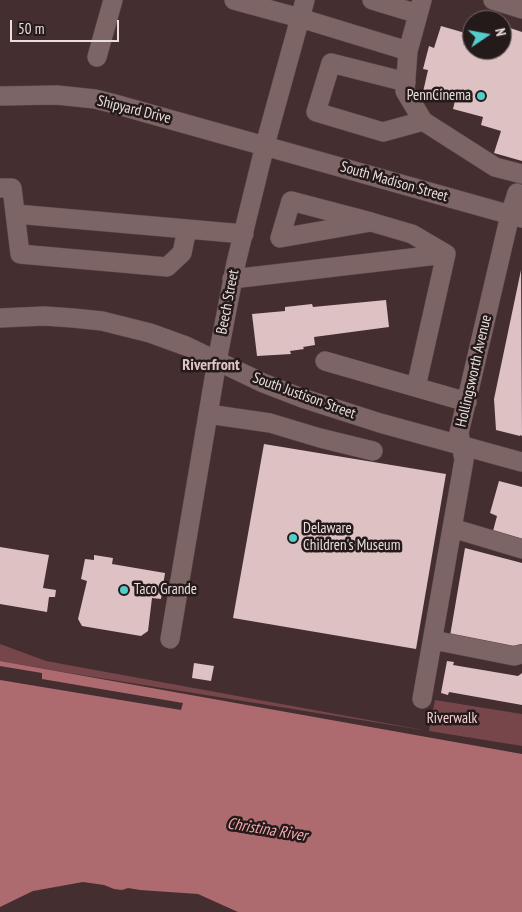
<!DOCTYPE html>
<html>
<head>
<meta charset="utf-8">
<style>
  body { margin:0 }
  #map { position:relative; width:522px; height:912px; overflow:hidden; background:#442e30; font-family:"PT Sans Narrow",sans-serif }
  canvas { display:block }
  .north { position:absolute; left:462px; top:10px; width:50px; height:50px; box-sizing:border-box; background:#241a1a; border:1px solid #746868; border-radius:50%; rotate:78deg; font-size:14px; font-weight:700; line-height:20px; text-align:center; color:#ebddde }
  .north::after { content:''; display:block; margin:auto; width:18px; height:22px; background:#52cdcc; clip-path:polygon(50% 0,100% 100%,50% 72%,0 100%) }
  .scale { position:absolute; left:10px; top:20px; width:109px; height:22px; box-sizing:border-box; border:2px solid #ebddde; border-top:0; padding-left:6px; font-size:15px; line-height:18px; white-space:nowrap; color:#ebddde; -webkit-text-stroke:4px #241a1a; paint-order:stroke }
</style>
</head>
<body>
<div id="map">
<canvas width="522" height="912"></canvas>
<div class="north">N</div>
<div class="scale">50 m</div>
</div>
<script>
const g = document.querySelector('canvas').getContext('2d');
g.lineJoin = 'round';
function fillPath(path, color) {
  g.fillStyle = color;
  g.fill(path, 'evenodd');
}
function poly(rows) {
  const path = new Path2D();
  for (const r of rows) {
    path.moveTo(r[0], r[1]);
    for (let i = 2; i < r.length; i += 2) path.lineTo(r[i], r[i + 1]);
  }
  return path;
}
function stroke(path, color, width, dash) {
  g.strokeStyle = color;
  g.lineWidth = width;
  g.lineCap = dash ? 'butt' : 'round';
  g.setLineDash(dash || []);
  g.stroke(path);
}
function label(font, color, halo, rows, align = 'center') {
  g.font = font + ' "PT Sans Narrow",sans-serif';
  g.lineWidth = 5;
  g.setLineDash([]);
  g.textBaseline = 'middle';
  g.strokeStyle = halo;
  g.fillStyle = color;
  for (const [text, x, y, turn = 0] of rows) {
    g.save();
    g.translate(x, y);
    g.rotate((+turn || 0) * Math.PI / 180);
    g.textAlign = isNaN(turn) ? turn : align;
    if (halo) g.strokeText(text, 0, 0);
    g.fillText(text, 0, 0);
    g.restore();
  }
}
fillPath(poly([
  [0,644,46,661,429,731,435,700,522,714,522,746,63,672,0,661]
]), '#76464a');
fillPath(poly([
  [0,661,522,754,522,912,238,912,198,894,140,890,128,888,122,890,114,889,104,885,83,882,33,891,0,907]
]), '#ad6b70');
fillPath(poly([
  [0,666,42,673,42,679,183,703,181,710,0,680]
]), '#442e30');
fillPath(poly([
  [441,26,472,35,472,50,502,50,502,35,505,36,507,27,522,32,522,161,494,153,501,131,481,125,483,117,453,109,455,101,423,92,428,70,423,69,429,46,434,48],
  [521,270,522,436,520,435,520,436,496,430,494,399],
  [386,300,389,327,314,337,315,345,303,347,304,349,290,351,291,354,257,356,252,314,285,311,285,307,312,304,313,307],
  [264,444,446,474,416,649,233,618],
  [499,481,522,487,522,540,493,531,497,516,490,513],
  [0,547,49,555,43,588,56,590,55,597,49,597,47,612,0,604],
  [465,548,522,563,522,647,518,648,450,636],
  [94,555,113,558,112,564,165,573,161,599,152,598,148,631,141,636,82,626,78,619,87,581,81,579,85,559,94,560],
  [447,661,454,662,453,665,518,676,522,673,522,705,449,692,448,695,441,693],
  [194,663,214,666,211,681,192,678]
]), '#ddc1c3');
const minor = poly([
  [234,0,300,18,408,51,422,0],
  [372,0,418,14],
  [493,0,522,9],
  [408,51,405,91,423,121,495,167,522,174],
  [97,57,113,0],
  [406,82,331,63,316,112,383,132,423,121],
  [0,96,57,95,95,99,111,103,522,218],
  [0,188,12,188,20,254,167,267,182,253,187,229],
  [16,214,244,234],
  [371,222,280,238,291,201,371,222,412,234,446,254,416,387],
  [232,279,446,254],
  [0,318,44,316,73,318,102,321,150,333,186,346,263,383,302,398,380,423,522,462],
  [325,361,467,402],
  [208,414,270,423,320,438,373,451],
  [452,528,522,549],
  [170,639,217,361,236,263,265,145,305,0],
  [433,640,514,656,522,654],
  [422,699,464,460,459,433,510,215,517,193]
]);
stroke(minor, '#5c4a4b', 20);
stroke(minor, '#7d6465', 19);
for (const [x, y, r, color] of [
  [481,96,5,"#52cdcc"],
  [293,538,5,"#52cdcc"],
  [124,590,5,"#52cdcc"]
]) {
  const dot = new Path2D();
  dot.arc(x, y, r, 0, 2 * Math.PI);
  g.fillStyle = color;
  g.fill(dot);
  stroke(dot, '#241a1a', 2);
}
label('15px', '#ebddde', '#241a1a', [
  ["PennCinema",471,96,"right"],
  ["Delaware",303,529],
  ["Children's Museum",303,546],
  ["Taco Grande",134,590]
], 'left');
label('15px', '#ebddde', '#241a1a', [
  ["Shipyard Drive",134,110,14],
  ["South Madison Street",394,182,16],
  ["Beech Street",228,302,-79],
  ["Hollingsworth Avenue",474,371,-77],
  ["South Justison Street",304,396,20]
]);
label('15px', '#f9d1d3', '#241a1a', [
  ["Riverwalk",452,719]
]);
label('bold 16px', '#e0c4c5', '#241a1a', [
  ["Riverfront",211,365]
]);
label('italic 16px', '#f8abb0', '#241a1a', [
  ["Christina River",267,830,9]
]);
</script>
</body>
</html>
